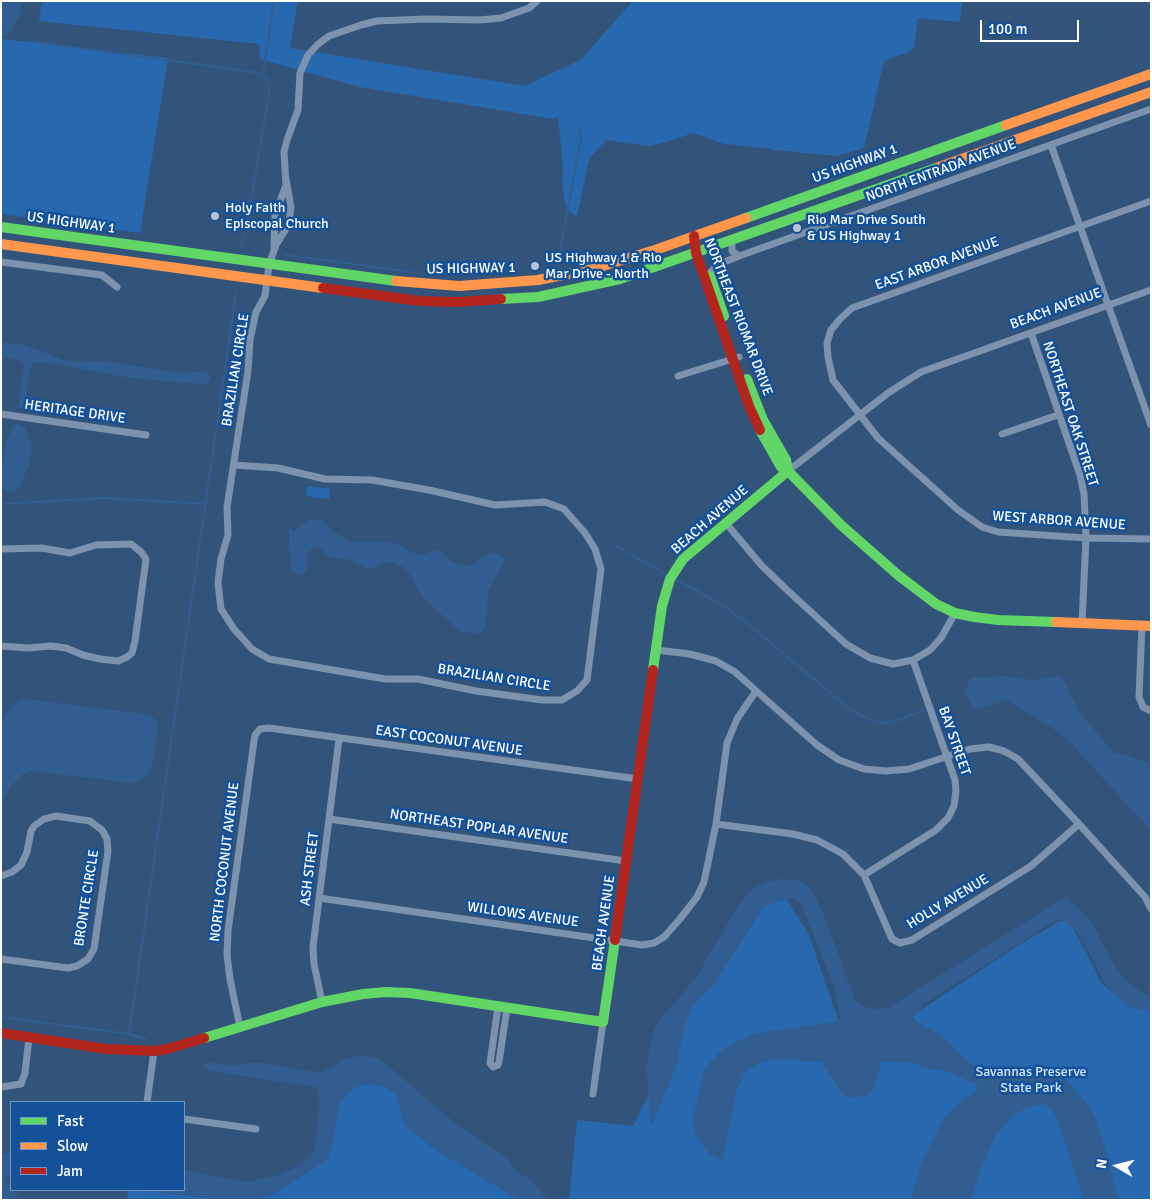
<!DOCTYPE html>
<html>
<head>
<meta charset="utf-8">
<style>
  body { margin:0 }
  #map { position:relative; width:1152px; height:1201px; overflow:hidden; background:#32547b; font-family:Signika,sans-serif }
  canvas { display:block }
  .frame { position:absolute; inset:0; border:2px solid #fff; pointer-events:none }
  .legend { position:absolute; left:10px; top:1101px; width:175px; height:90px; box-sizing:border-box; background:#145199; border:1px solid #7297c2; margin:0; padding:6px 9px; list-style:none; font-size:15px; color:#fff }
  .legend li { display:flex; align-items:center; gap:10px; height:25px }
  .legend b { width:25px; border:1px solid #7297c2 }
  .north { position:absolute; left:1092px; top:1141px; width:50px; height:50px; -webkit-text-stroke:4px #145199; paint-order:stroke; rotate:278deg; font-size:14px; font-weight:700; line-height:20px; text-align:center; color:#fff }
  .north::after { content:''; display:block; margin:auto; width:18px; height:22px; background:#fff; clip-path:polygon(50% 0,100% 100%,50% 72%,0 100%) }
  .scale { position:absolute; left:980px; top:20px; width:99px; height:22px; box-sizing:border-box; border:2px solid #fff; border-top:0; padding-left:6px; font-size:15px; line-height:18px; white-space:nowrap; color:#fff; -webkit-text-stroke:4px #145199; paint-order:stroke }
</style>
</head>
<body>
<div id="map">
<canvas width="1152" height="1201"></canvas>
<div class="frame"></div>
<ul class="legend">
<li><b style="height:6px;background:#63d668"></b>Fast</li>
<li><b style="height:6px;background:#ff974d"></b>Slow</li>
<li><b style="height:6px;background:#b3261e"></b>Jam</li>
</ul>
<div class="north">N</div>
<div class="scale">100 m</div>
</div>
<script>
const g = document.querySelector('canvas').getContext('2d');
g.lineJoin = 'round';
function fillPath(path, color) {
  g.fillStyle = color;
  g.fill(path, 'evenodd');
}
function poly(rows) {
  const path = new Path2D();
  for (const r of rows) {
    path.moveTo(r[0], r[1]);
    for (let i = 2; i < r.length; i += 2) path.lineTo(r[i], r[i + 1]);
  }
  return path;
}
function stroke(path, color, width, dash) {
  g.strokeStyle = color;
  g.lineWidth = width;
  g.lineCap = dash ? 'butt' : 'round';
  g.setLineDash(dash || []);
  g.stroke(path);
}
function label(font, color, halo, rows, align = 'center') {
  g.font = font + ' Signika,sans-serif';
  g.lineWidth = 5;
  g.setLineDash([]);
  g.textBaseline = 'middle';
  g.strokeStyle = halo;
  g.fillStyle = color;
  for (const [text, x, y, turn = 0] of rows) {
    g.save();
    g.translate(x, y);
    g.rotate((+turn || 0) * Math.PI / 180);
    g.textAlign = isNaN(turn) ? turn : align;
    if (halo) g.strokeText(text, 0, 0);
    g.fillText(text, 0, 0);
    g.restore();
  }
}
fillPath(poly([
  [42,1,298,1,290,48,525,86,582,59,589,50,633,1,962,1,960,22,918,18,914,48,906,54,902,54,884,61,864,148,836,156,776,150,773,151,771,149,725,144,693,133,667,142,648,146,606,140,589,159,577,217,566,209,562,182,563,167,558,116,553,119,360,87,260,59,259,44,39,21],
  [2,39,168,58,140,233,1,214],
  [307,486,330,489,329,499,306,496],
  [781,890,809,935,846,1043,918,1031,913,1015,1016,947,1060,921,1070,922,1102,984,1134,1008,1151,1010,1151,1200,569,1200,577,1120,633,1126,653,1086,724,932],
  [373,1072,530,1200,227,1200,307,1168,323,1147,334,1093],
  [128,1190,161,1190,225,1200,127,1200]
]), '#2868af');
fillPath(poly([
  [1,1,23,1,19,17,11,32,5,36,1,36],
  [1,342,24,345,64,360,82,362,102,361,184,373,204,371,210,375,210,381,205,384,175,382,125,377,45,362,34,362,30,368,25,408,18,408,24,366,23,362,17,359,1,357],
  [18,424,25,428,31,445,29,465,20,487,15,491,11,492,3,489,1,471,7,439,13,426],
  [310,519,323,520,333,532,342,536,349,542,391,542,403,546,413,553,422,555,438,549,452,562,465,566,473,565,481,558,490,553,502,556,505,559,504,562,489,589,485,628,481,632,475,634,459,631,422,596,411,576,403,567,394,563,386,562,372,569,367,569,349,559,340,559,328,556,320,548,315,547,306,554,307,571,301,575,293,573,291,567,289,544,289,527,293,531],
  [1004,676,1034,680,1058,676,1063,679,1079,711,1114,753,1126,755,1151,764,1151,831,1068,740,1052,728,1007,700,974,710,964,691,971,678],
  [27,699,137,713,152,717,157,721,158,728,152,767,149,773,142,779,132,783,32,771,23,774,12,785,1,804,1,727,6,714,13,706,19,701],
  [779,879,797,880,811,888,825,918,855,1000,864,1006,874,1009,888,1008,1067,896,1092,923,1115,967,1128,983,1146,995,1151,995,1151,1012,1127,1006,1105,983,1079,934,1062,919,1053,922,924,1004,912,1019,941,1035,972,1065,990,1070,1032,1068,1052,1071,1067,1081,1089,1106,1098,1124,1109,1161,1117,1196,1119,1200,1084,1200,1058,1121,1052,1109,1045,1104,1028,1107,1012,1116,994,1138,981,1169,971,1200,911,1200,921,1164,943,1120,961,1101,977,1091,978,1085,945,1071,930,1069,914,1063,882,1061,872,1092,868,1095,852,1098,844,1096,821,1062,779,1059,760,1062,745,1073,737,1089,723,1160,709,1154,694,1133,693,1119,704,1069,723,1049,752,1034,841,1021,835,989,801,903,791,898,772,903,763,908,715,983,693,1006,686,1022,678,1055,679,1060,652,1124,651,1124,646,1068,654,1030,662,1015,671,1007,700,973,705,960,744,898,752,890,763,883],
  [362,1055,379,1058,456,1124,507,1158,517,1172,530,1179,548,1200,519,1200,437,1151,404,1125,396,1094,381,1086,368,1084,355,1087,340,1102,332,1147,328,1159,291,1184,269,1196,254,1200,222,1200,139,1190,184,1190,184,1170,246,1182,279,1175,301,1165,314,1150,318,1130,319,1092,316,1087,210,1071,204,1067,206,1062,229,1066,248,1063,267,1063,305,1071,323,1072,343,1060],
  [11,1152,11,1171,5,1180,11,1190,13,1190,21,1200,1,1200,1,1155]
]), '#315d90');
stroke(poly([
  [29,41,253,72,263,75,268,80,269,93,247,223,241,246],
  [263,75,274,1],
  [285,255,412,272],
  [561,257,561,246,581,139,580,129],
  [452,274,484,273,517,268],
  [1,504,104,498,205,504],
  [614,545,667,575],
  [675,579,721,604,742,619,848,708,860,715,874,721,885,723,896,721,925,710],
  [1,1017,129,1034,146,1039],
  [129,1034,236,292]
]), '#315d90', 2);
stroke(poly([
  [1051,145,1151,425],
  [1151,201,852,308,840,319,831,330,827,343,828,357,833,380,878,438,958,510,982,527,998,532,1086,538,1151,539],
  [732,240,732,251,739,256],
  [274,247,275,215,286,185,284,152,287,140,298,110,300,73,308,55,317,45,329,36,361,25,377,21,426,19,479,20,501,18,529,8,537,1],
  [1,262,102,275,117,287],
  [709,274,717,265,739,256,1151,109],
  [1031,333,1080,475,1084,494,1086,538,1082,623],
  [678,376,739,357],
  [1,414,146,435],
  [1002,434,1058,415],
  [234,465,278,468,325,479,372,480,429,490,495,505,545,502,564,509,585,533,595,549,601,569,587,680,577,691,562,700,542,700,476,691,418,679,385,679,269,659,252,649,234,629,221,609,218,583,221,559,228,535,227,507,248,371,250,340,256,312,265,296,269,265,276,245,289,224,291,207,286,179],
  [788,471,888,393,921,372,1151,290],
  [725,522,762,566,786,589,846,644,870,658,893,664,913,660,930,650,941,638,955,613],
  [1,549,42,548,70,553,96,545,131,544,141,552,146,559,135,641,132,653,127,657,118,661,100,659,83,655,66,648,51,646,28,648,1,646],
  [1142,626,1139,697,1143,707,1151,711],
  [656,650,690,654,716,661,735,672,817,745,839,760,864,769,886,771,909,769,970,749,989,747,1004,751,1018,759,1079,824,1145,897,1151,909],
  [329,819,626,861],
  [716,824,793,834,817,840,843,854,864,875,892,939,900,943,912,940,1031,866,1079,824],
  [864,875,936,830,948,818,954,806,956,791,955,780,913,660],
  [1,876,12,872,21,865,27,852,31,831,34,826,44,819,56,816,90,821,102,830,107,839,108,851,94,949,88,959,77,966,68,968,1,959],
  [319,898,615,941,642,945,654,943,664,937,679,920,697,897,704,882,716,824,727,743,737,719,756,691],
  [322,1002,314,964,313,947,339,739],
  [498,1007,490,1063,493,1067,498,1065,499,1062,507,1008],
  [240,1027,230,979,227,955,228,931,254,741,255,735,260,729,269,728,638,779],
  [1,1087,21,1084,25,1073,29,1038],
  [593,1094,603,1022],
  [147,1102,154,1051],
  [184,1119,256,1129]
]), '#7d93ad', 7);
stroke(poly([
  [746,218,1006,125],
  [1,227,396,281],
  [710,276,724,316],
  [501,299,538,297,620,279,939,167],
  [747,379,763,420,786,460,788,471],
  [760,430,781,467,788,471,841,525,898,575,936,604,955,613,974,617,998,620,1056,622],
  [653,670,662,606,670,579,683,559,788,471],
  [204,1038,322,1002,363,994,386,992,410,993,603,1022,615,940]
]), '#63d668', 10);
stroke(poly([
  [1006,125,1151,74],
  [939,167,1151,92],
  [1,244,323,288],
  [396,281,459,286,538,280,593,269,655,250,746,218],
  [1056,622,1151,626]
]), '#ff974d', 10);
stroke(poly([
  [694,236,696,253,749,406,760,430],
  [323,288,420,301,458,302,501,299],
  [615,940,653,670],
  [1,1033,106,1049,154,1051,167,1049,204,1038]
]), '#b3261e', 10);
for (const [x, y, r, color] of [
  [215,216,5,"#b7c3d1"],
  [797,228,5,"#b7c3d1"],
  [535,266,5,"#b7c3d1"]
]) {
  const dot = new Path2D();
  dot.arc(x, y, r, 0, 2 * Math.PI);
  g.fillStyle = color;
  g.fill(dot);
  stroke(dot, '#145199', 2);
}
label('14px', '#fff', '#145199', [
  ["US HIGHWAY 1",855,164,-20],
  ["NORTH ENTRADA AVENUE",941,171,-20],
  ["US HIGHWAY 1",71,223,8],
  ["EAST ARBOR AVENUE",937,264,-20],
  ["US HIGHWAY 1",471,269,-1],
  ["BEACH AVENUE",1056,309,-20],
  ["NORTHEAST RIOMAR DRIVE",738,317,69],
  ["BRAZILIAN CIRCLE",236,370,-81],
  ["HERITAGE DRIVE",75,412,8],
  ["NORTHEAST OAK STREET",1070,414,72],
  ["BEACH AVENUE",710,520,-41],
  ["WEST ARBOR AVENUE",1059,521,4],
  ["BRAZILIAN CIRCLE",494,678,9],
  ["EAST COCONUT AVENUE",449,741,8],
  ["BAY STREET",954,741,71],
  ["NORTHEAST POPLAR AVENUE",479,827,8],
  ["NORTH COCONUT AVENUE",225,862,-83],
  ["ASH STREET",310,869,-83],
  ["BRONTE CIRCLE",87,898,-81],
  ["HOLLY AVENUE",948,902,-31],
  ["WILLOWS AVENUE",523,915,8],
  ["BEACH AVENUE",604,923,-82]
]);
label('14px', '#fff', '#145199', [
  ["Holy Faith",225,208],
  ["Episcopal Church",225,224],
  ["Rio Mar Drive South",807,220],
  ["& US Highway 1",807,236],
  ["US Highway 1 & Rio",545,258],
  ["Mar Drive - North",545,274]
], 'left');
label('14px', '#cfe5fd', '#145199', [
  ["Savannas Preserve",1031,1072],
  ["State Park",1031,1088]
]);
</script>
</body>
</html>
